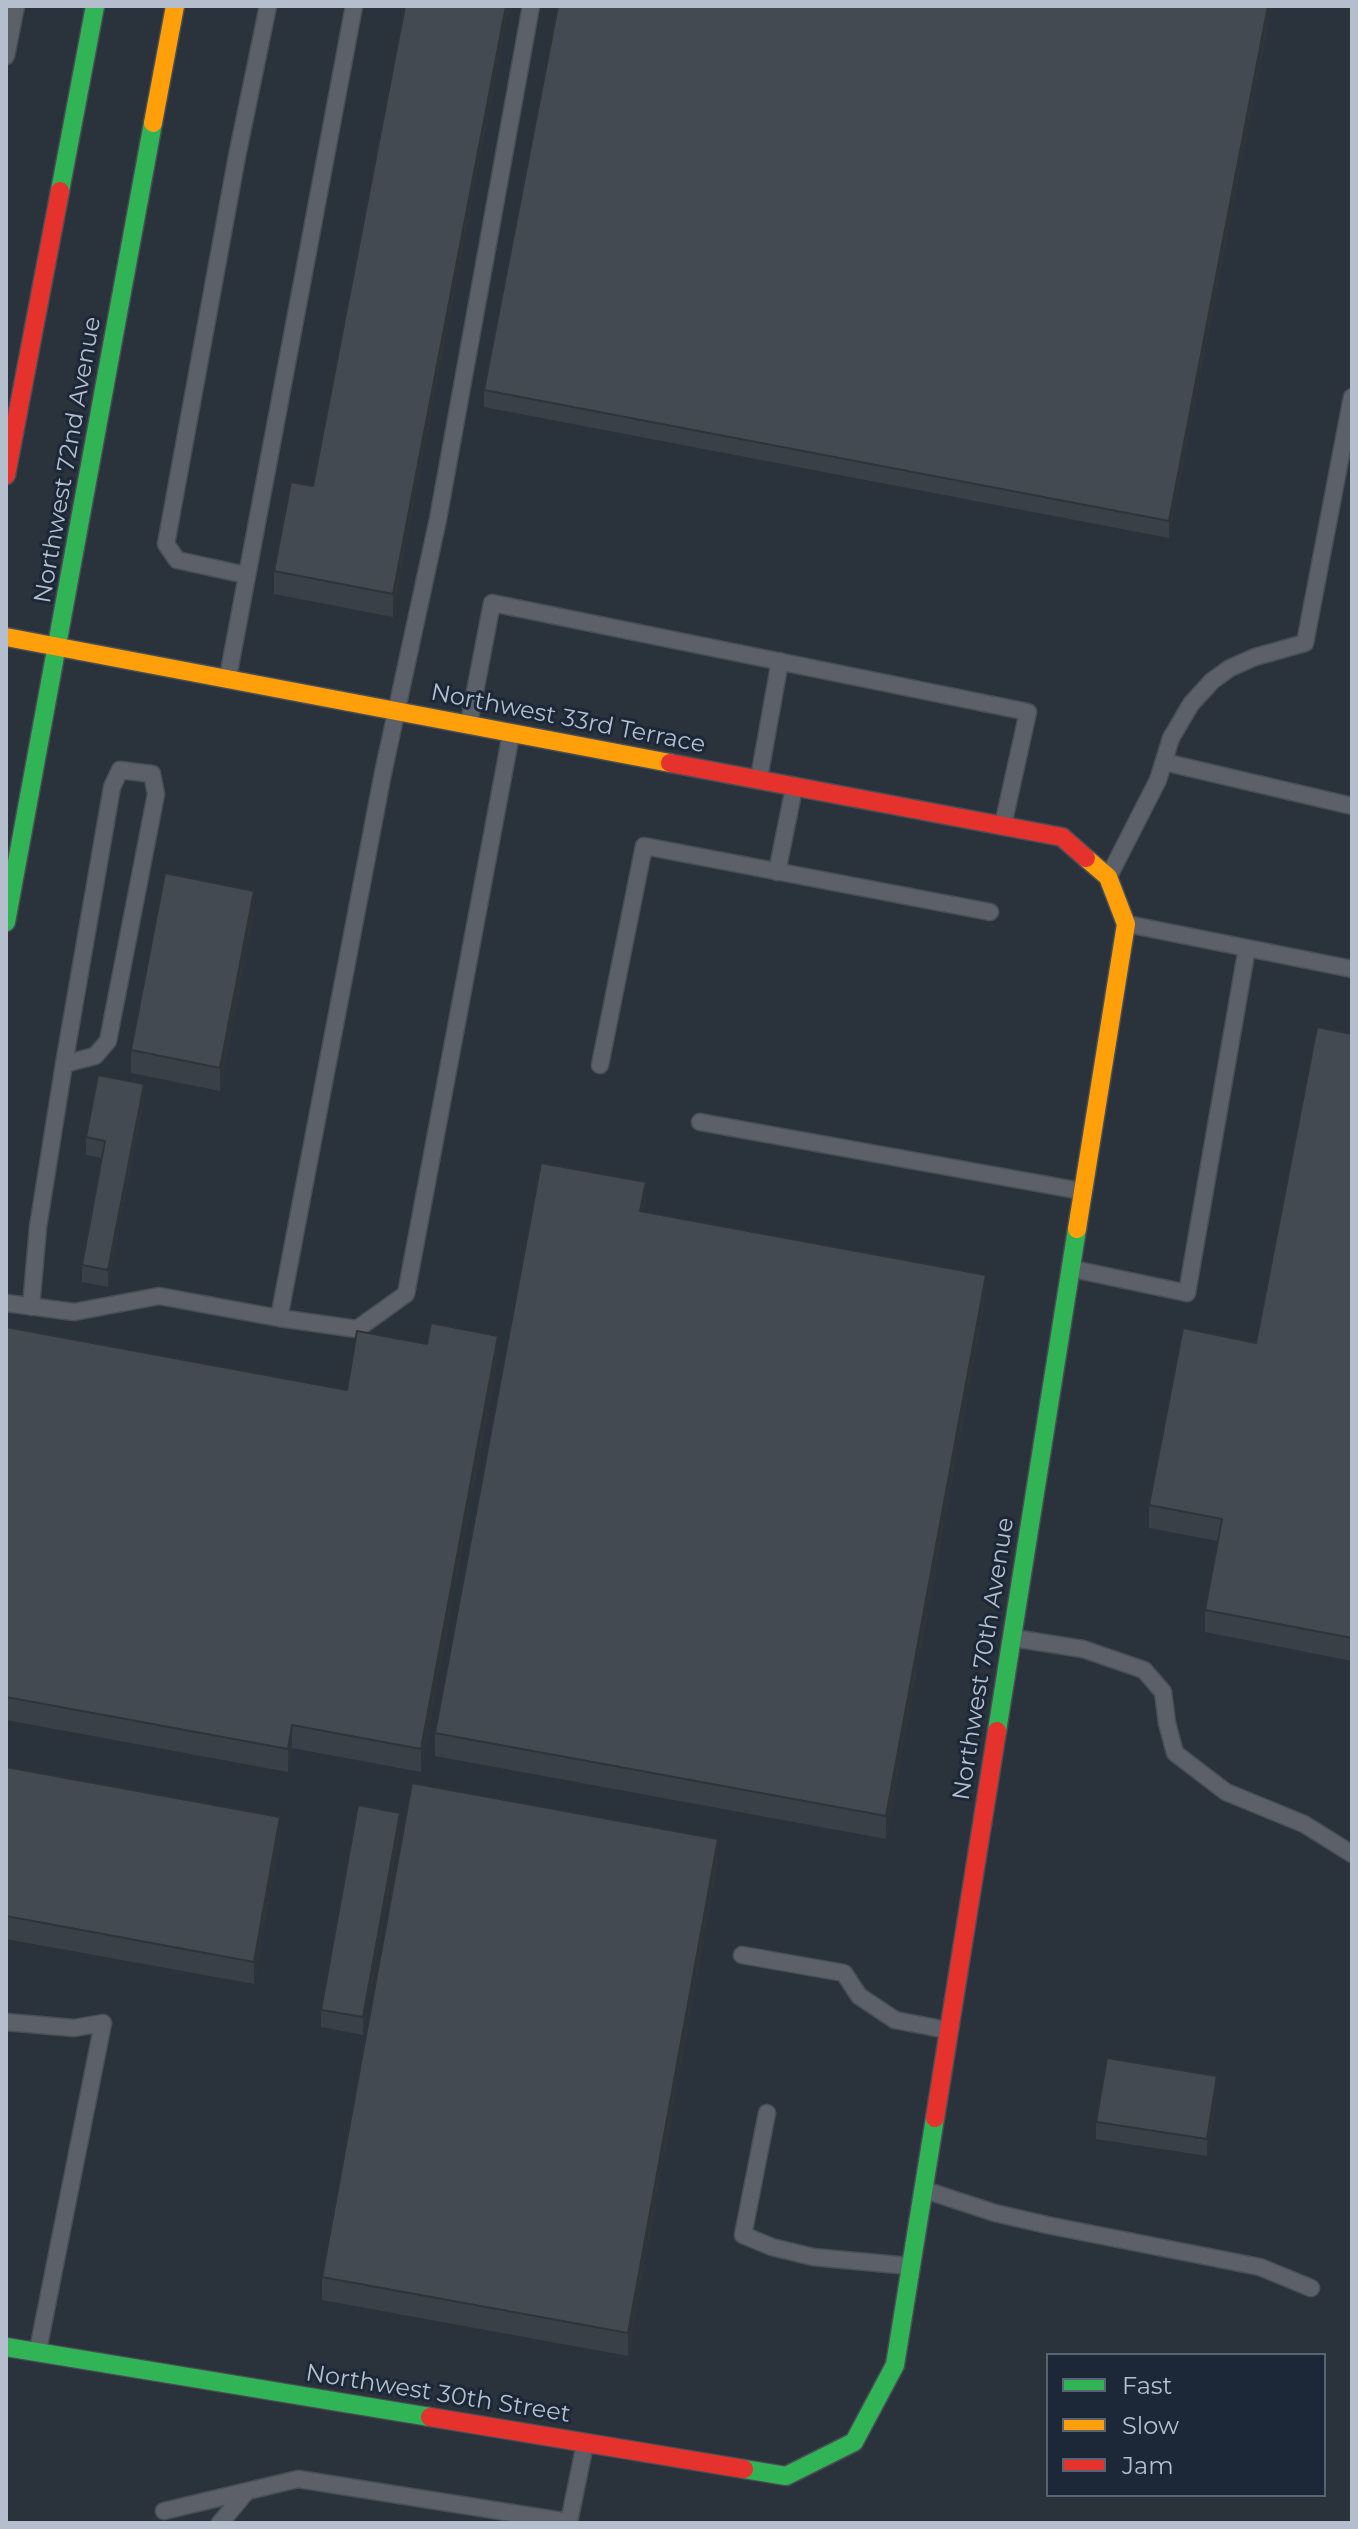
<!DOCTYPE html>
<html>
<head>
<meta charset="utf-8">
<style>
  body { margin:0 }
  #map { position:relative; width:1358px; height:2529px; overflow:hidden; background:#2a323c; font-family:Montserrat,sans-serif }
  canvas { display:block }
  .frame { position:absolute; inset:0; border:8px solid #b4becc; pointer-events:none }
  .legend { position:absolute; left:1046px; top:2353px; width:280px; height:144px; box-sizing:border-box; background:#1c2837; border:2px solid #596473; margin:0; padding:10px 14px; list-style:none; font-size:24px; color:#b4becc }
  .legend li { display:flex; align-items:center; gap:16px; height:40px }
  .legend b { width:40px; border:2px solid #596473 }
</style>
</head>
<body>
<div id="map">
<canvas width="1358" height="2529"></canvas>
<div class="frame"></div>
<ul class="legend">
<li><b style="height:10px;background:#30b455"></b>Fast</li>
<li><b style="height:10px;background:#ff9f0a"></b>Slow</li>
<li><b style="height:10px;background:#e5322d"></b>Jam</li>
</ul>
</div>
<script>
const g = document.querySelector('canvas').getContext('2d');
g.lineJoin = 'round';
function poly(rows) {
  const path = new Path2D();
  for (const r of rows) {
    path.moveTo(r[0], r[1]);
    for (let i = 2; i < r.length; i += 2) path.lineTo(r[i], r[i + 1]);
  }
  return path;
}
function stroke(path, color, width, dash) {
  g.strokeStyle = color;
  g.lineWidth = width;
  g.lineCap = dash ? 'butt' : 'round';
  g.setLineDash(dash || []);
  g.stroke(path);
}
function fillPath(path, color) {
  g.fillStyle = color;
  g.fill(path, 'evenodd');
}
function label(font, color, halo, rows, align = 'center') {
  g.font = font + ' Montserrat,sans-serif';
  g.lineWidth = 6;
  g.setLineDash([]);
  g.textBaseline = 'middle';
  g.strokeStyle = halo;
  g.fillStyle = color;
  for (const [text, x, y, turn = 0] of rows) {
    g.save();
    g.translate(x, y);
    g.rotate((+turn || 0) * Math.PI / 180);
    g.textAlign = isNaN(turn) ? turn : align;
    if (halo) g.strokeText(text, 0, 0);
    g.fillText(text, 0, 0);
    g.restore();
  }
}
const lane = poly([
  [6,56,16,6],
  [246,575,177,560,166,544,237,156,268,6],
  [228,677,354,6],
  [469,723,492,603,1028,712,1003,825],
  [1164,762,1352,806],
  [759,778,780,661],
  [777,872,794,788],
  [1109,876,1158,780,1171,738,1191,704,1212,681,1230,668,1255,657,1305,643,1352,397],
  [1127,924,1352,969],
  [600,1065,644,846,990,912],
  [700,1122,1081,1191],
  [1073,1269,1187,1293,1247,948],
  [6,1303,74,1312,159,1296,279,1318,357,1329,406,1294,511,734],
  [31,1307,38,1227,64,1064,112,787,120,770,152,774,156,794,108,1041,95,1056,64,1064],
  [279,1318,383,773,438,519,531,6],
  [1013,1638,1083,1649,1144,1670,1163,1692,1167,1723,1175,1753,1226,1792,1304,1824,1352,1854],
  [742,1955,844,1973,859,1996,895,2020,947,2030],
  [6,2022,74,2028,103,2023,38,2350],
  [767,2113,743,2235,772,2247,813,2257,909,2266],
  [925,2190,995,2213,1047,2225,1260,2267,1311,2288],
  [164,2511,298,2479,569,2522,585,2444],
  [220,2523,247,2491]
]);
const fast = poly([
  [60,191,95,6],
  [6,922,153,123],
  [997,1731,1077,1229],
  [6,2347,430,2417],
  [744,2469,786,2476,854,2442,895,2365,935,2118]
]);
const slow = poly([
  [153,123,175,6],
  [6,637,670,763],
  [1077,1229,1126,924,1108,877,1086,858]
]);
const jam = poly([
  [6,475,60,191],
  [670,763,1062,837,1086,858],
  [935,2118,997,1731],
  [430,2417,744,2469]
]);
stroke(lane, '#484e56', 19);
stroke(fast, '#484e56', 21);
stroke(slow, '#484e56', 21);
stroke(jam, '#484e56', 21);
stroke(lane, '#5b6069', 16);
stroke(fast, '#30b455', 18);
stroke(slow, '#ff9f0a', 18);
stroke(jam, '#e5322d', 18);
fillPath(poly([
  [405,6,393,617,274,594,274,571,313,486],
  [558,6,1272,6,1169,538,484,407,484,390],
  [254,914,220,1091,131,1073,131,1050],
  [1352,1034,1352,1661,1205,1632,1205,1610,1218,1541,1149,1528,1149,1505,1256,1343],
  [144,1101,108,1287,82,1282,82,1265,102,1158,86,1155,86,1137],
  [646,1205,645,1211,986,1297,886,1839,435,1756,435,1733],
  [6,1327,347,1390,427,1344,498,1358,421,1772,292,1748,288,1772,6,1720],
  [6,1767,280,1840,254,1984,6,1939],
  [400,1830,363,2035,321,2027,321,2010],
  [718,1862,628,2356,322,2300,322,2277],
  [1217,2093,1207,2156,1096,2139,1096,2122]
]), '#3a4047');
fillPath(poly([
  [506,6,510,6,393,617,393,594],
  [1268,6,1272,6,1169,538,1169,521],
  [254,891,254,914,220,1091,220,1068],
  [144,1084,144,1101,108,1287,108,1270],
  [646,1182,646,1205,640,1233,640,1211],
  [986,1275,986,1297,886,1839,886,1816],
  [498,1336,498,1358,421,1772,421,1749],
  [292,1725,292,1748,288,1772,288,1749],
  [400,1813,400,1830,363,2035,363,2017],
  [280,1817,280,1840,254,1984,254,1962],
  [718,1839,718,1862,628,2356,628,2333],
  [1217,2076,1217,2093,1207,2156,1207,2139]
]), '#2f3439');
const building = poly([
  [405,6,506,6,393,594,274,571,291,482,313,486,405,6],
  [558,6,1268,6,1169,521,484,390,558,6],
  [165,873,254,891,220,1068,131,1050,165,873],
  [1317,1027,1352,1034,1352,1638,1205,1610,1222,1519,1149,1505,1183,1328,1256,1343,1317,1027],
  [98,1075,144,1084,108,1270,82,1265,105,1141,86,1137,98,1075],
  [541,1163,646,1182,640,1211,986,1275,886,1816,435,1733,541,1163],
  [431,1323,498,1336,421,1749,292,1725,288,1749,6,1697,6,1327,347,1390,357,1331,427,1344,431,1323],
  [6,1767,280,1817,254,1962,6,1916,6,1767],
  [412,1783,718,1839,628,2333,322,2277,412,1783],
  [358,1805,400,1813,363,2017,321,2010,358,1805],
  [1107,2058,1217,2076,1207,2139,1096,2122,1107,2058]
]);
fillPath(building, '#434a52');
stroke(building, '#2f3439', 2);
label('24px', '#b4becc', '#1c2837', [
  ["Northwest 72nd Avenue",68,460,-80],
  ["Northwest 33rd Terrace",568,719,11],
  ["Northwest 70th Avenue",984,1659,-81],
  ["Northwest 30th Street",438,2394,9]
]);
</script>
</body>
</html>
